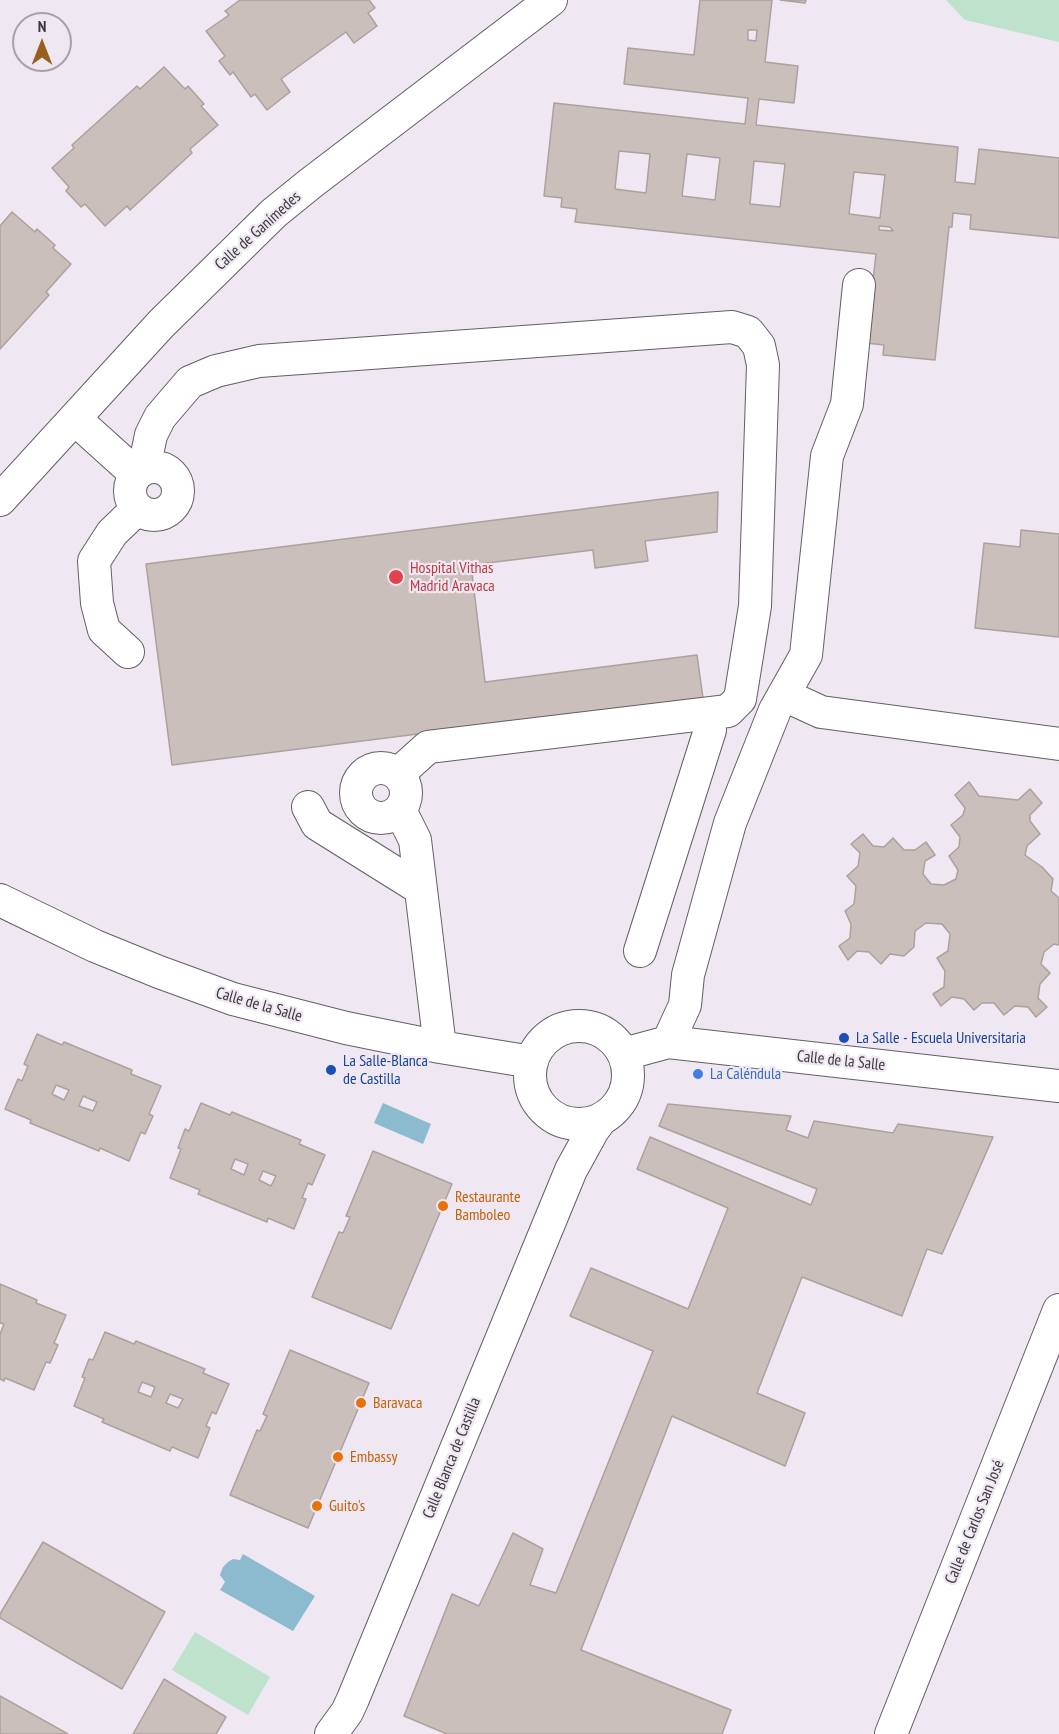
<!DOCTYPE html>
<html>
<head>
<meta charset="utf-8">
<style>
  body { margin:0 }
  #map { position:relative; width:1059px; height:1734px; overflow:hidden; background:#efe7f1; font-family:"PT Sans Narrow",sans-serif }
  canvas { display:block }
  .north { position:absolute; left:12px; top:12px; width:60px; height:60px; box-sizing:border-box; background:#efe7f1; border:2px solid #a7a1a9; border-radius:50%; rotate:0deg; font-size:16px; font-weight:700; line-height:24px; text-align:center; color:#3b383c }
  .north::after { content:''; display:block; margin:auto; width:21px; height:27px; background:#98601c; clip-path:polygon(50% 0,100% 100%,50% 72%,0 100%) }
</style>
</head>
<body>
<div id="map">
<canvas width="1059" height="1734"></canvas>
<div class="north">N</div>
</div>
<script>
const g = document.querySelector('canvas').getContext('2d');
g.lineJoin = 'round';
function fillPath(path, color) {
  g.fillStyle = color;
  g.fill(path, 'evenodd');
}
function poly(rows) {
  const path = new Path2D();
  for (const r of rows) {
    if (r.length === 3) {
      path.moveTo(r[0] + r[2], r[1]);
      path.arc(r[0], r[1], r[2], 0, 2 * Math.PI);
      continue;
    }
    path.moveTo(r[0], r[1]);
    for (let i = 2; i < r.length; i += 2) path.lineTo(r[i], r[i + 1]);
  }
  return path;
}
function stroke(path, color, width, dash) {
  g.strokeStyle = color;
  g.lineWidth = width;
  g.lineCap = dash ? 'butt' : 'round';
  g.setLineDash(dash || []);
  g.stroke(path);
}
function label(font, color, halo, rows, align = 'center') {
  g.font = font + ' "PT Sans Narrow",sans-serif';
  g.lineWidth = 4.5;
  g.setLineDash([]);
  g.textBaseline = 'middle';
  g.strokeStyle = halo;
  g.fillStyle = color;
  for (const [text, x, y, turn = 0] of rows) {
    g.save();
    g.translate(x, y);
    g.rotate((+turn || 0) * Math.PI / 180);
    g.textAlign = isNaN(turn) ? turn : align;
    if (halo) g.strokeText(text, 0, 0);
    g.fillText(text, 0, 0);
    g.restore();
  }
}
fillPath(poly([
  [946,0,1059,0,1059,42,965,20],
  [195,1632,270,1677,248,1715,172,1670]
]), '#bee2cc');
fillPath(poly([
  [383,1103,431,1124,423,1144,374,1123],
  [243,1554,315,1596,293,1631,220,1590,225,1582,220,1575,223,1567,228,1562,233,1559,240,1560]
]), '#8cbacf');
const building = poly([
  [240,0,369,0,375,8,368,13,377,26,354,43,346,32,281,79,290,92,267,110,255,94,251,97,233,72,230,75,219,61,225,56,206,31,229,15,225,11,240,0],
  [700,0,772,0,765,62,798,66,794,103,759,99,756,125,958,147,955,182,975,184,979,149,1059,158,1059,238,970,229,971,215,953,213,952,227,949,227,935,360,883,355,884,345,866,343,876,254,575,222,577,209,561,207,562,198,544,196,554,103,745,124,748,98,624,84,628,48,694,55,700,0],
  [748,30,757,30,756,41,748,40,748,30],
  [619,151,650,154,646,193,615,189,619,151],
  [687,154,720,158,715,200,682,196,687,154],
  [754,161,785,164,780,207,750,204,754,161],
  [854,172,885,175,880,218,849,214,854,172],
  [879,226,890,227,893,231,879,230,879,226],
  [780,0,806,0,805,3,780,0],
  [164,67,185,89,188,86,204,104,201,106,218,125,190,149,192,153,130,210,127,206,105,226,85,204,81,207,66,191,69,187,52,168,74,148,72,145,137,86,140,89,164,67],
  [12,212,35,232,37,229,55,245,53,248,71,264,46,292,49,295,0,349,0,226,12,212],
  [718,492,717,532,645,541,648,561,595,568,593,550,471,565,485,682,697,655,703,698,172,765,146,564,718,492],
  [1021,530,1059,534,1059,637,975,628,984,543,1020,547,1021,530],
  [969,782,979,796,1018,800,1030,789,1042,803,1030,815,1030,821,1040,834,1027,846,1025,855,1042,867,1053,879,1051,891,1059,898,1059,945,1054,944,1044,952,1041,964,1050,973,1040,984,1038,998,1047,1007,1036,1017,1028,1007,1015,1006,1004,1015,994,1003,982,1003,974,1010,964,999,952,997,941,1006,933,994,944,987,945,971,937,958,948,951,950,934,942,924,926,923,915,931,914,947,904,956,890,954,881,964,869,952,857,951,848,960,839,946,850,938,851,924,845,911,854,904,856,886,847,876,858,866,860,853,851,844,863,834,873,846,884,847,893,838,904,850,915,850,926,842,935,855,925,861,923,874,931,884,944,885,956,879,958,870,949,856,959,847,960,837,951,825,963,815,965,808,955,795,969,782],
  [37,1034,62,1045,64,1042,132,1070,131,1074,161,1086,149,1114,153,1116,145,1134,141,1132,129,1161,100,1148,99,1151,30,1123,31,1120,5,1109,18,1079,22,1081,28,1066,24,1064,37,1034],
  [56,1085,69,1090,64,1100,52,1094,56,1085],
  [83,1096,97,1102,93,1111,79,1106,83,1096],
  [201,1103,230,1115,232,1112,301,1140,299,1144,325,1155,312,1185,308,1183,302,1198,306,1199,294,1229,268,1218,267,1222,198,1194,200,1190,170,1178,181,1149,178,1148,185,1129,189,1131,201,1103],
  [235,1159,248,1164,244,1175,231,1169,235,1159],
  [263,1171,276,1176,271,1186,259,1180,263,1171],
  [668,1104,791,1116,786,1130,808,1138,814,1121,893,1133,898,1124,993,1137,942,1254,927,1249,902,1316,802,1277,757,1393,805,1413,785,1466,672,1416,581,1650,731,1710,722,1734,447,1734,404,1716,452,1594,479,1606,513,1533,543,1549,530,1585,556,1593,653,1351,570,1316,591,1268,688,1309,728,1208,637,1169,650,1137,811,1205,817,1189,659,1126,668,1104],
  [373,1151,452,1184,391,1329,312,1297,339,1232,343,1233,350,1217,346,1216,373,1151],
  [0,1284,37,1300,36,1303,66,1315,54,1343,58,1345,50,1363,46,1362,34,1390,5,1378,4,1381,0,1379,0,1334,4,1324,0,1323,0,1284],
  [105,1332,134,1344,136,1341,205,1369,203,1373,229,1384,216,1414,212,1412,206,1426,210,1428,198,1458,172,1447,170,1451,102,1422,104,1419,74,1406,85,1378,82,1377,89,1359,93,1360,105,1332],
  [142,1382,155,1387,151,1397,138,1392,142,1382],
  [170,1394,183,1399,178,1408,166,1403,170,1394],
  [290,1350,369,1383,308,1528,230,1495,257,1430,260,1431,267,1416,263,1414,290,1350],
  [43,1542,165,1612,122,1689,0,1618,0,1614,43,1542],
  [164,1679,226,1717,216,1734,133,1734,164,1679],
  [0,1696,68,1734,0,1734,0,1696]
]);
fillPath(building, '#cabfba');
stroke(building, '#ada19d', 1.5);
const minor = poly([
  [75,419,136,474],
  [154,491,24],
  [144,469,151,435,160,417,190,382,216,371,259,361,732,327,748,332,759,346,763,365,755,606,740,699,728,711,428,747,398,774],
  [0,500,161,324,274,213,311,183,551,0],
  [128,652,104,630,97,603,94,561,112,533,137,509],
  [784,695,821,712,1059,744],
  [381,793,25],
  [308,807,317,824,421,889],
  [400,810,415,840,440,1047],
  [0,900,95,946,159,972,233,999,346,1028,440,1047,532,1062],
  [640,951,710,730,706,714],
  [579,1075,49],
  [668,1042,685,1005,688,975,730,823,775,710,806,655,827,456,847,404,859,285],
  [624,1054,668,1042,1059,1086],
  [331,1734,347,1712,353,1699,571,1170,593,1130,601,1119],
  [891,1734,1059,1310]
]);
stroke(minor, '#645e66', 34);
stroke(minor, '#fff', 32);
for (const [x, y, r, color] of [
  [396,577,8,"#e0444e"],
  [844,1038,6,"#1a4fb4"],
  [331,1070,6,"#1a4fb4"],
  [698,1074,6,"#3f7fe0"],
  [443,1206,6,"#e8710a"],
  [361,1403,6,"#e8710a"],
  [338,1457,6,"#e8710a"],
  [317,1506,6,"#e8710a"]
]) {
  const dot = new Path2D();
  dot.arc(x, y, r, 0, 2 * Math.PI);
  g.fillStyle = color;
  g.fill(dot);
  stroke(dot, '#efe7f1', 2);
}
label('16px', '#3b383c', '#efe7f1', [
  ["Calle de Ganímedes",258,231,-42],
  ["Calle de la Salle",259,1005,16],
  ["Calle de la Salle",841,1061,6],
  ["Calle Blanca de Castilla",452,1458,-68],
  ["Calle de Carlos San José",975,1522,-68]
]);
label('16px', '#be3a42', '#efe7f1', [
  ["Hospital Vithas",410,568],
  ["Madrid Aravaca",410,586]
], 'left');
label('16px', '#164399', '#efe7f1', [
  ["La Salle - Escuela Universitaria",856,1038],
  ["La Salle-Blanca",343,1061],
  ["de Castilla",343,1079]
], 'left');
label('16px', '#366cbe', '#efe7f1', [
  ["La Caléndula",710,1074]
], 'left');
label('16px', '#c56008', '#efe7f1', [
  ["Restaurante",455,1197],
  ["Bamboleo",455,1215],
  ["Baravaca",373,1403],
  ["Embassy",350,1457],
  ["Guito's",329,1506]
], 'left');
</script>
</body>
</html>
